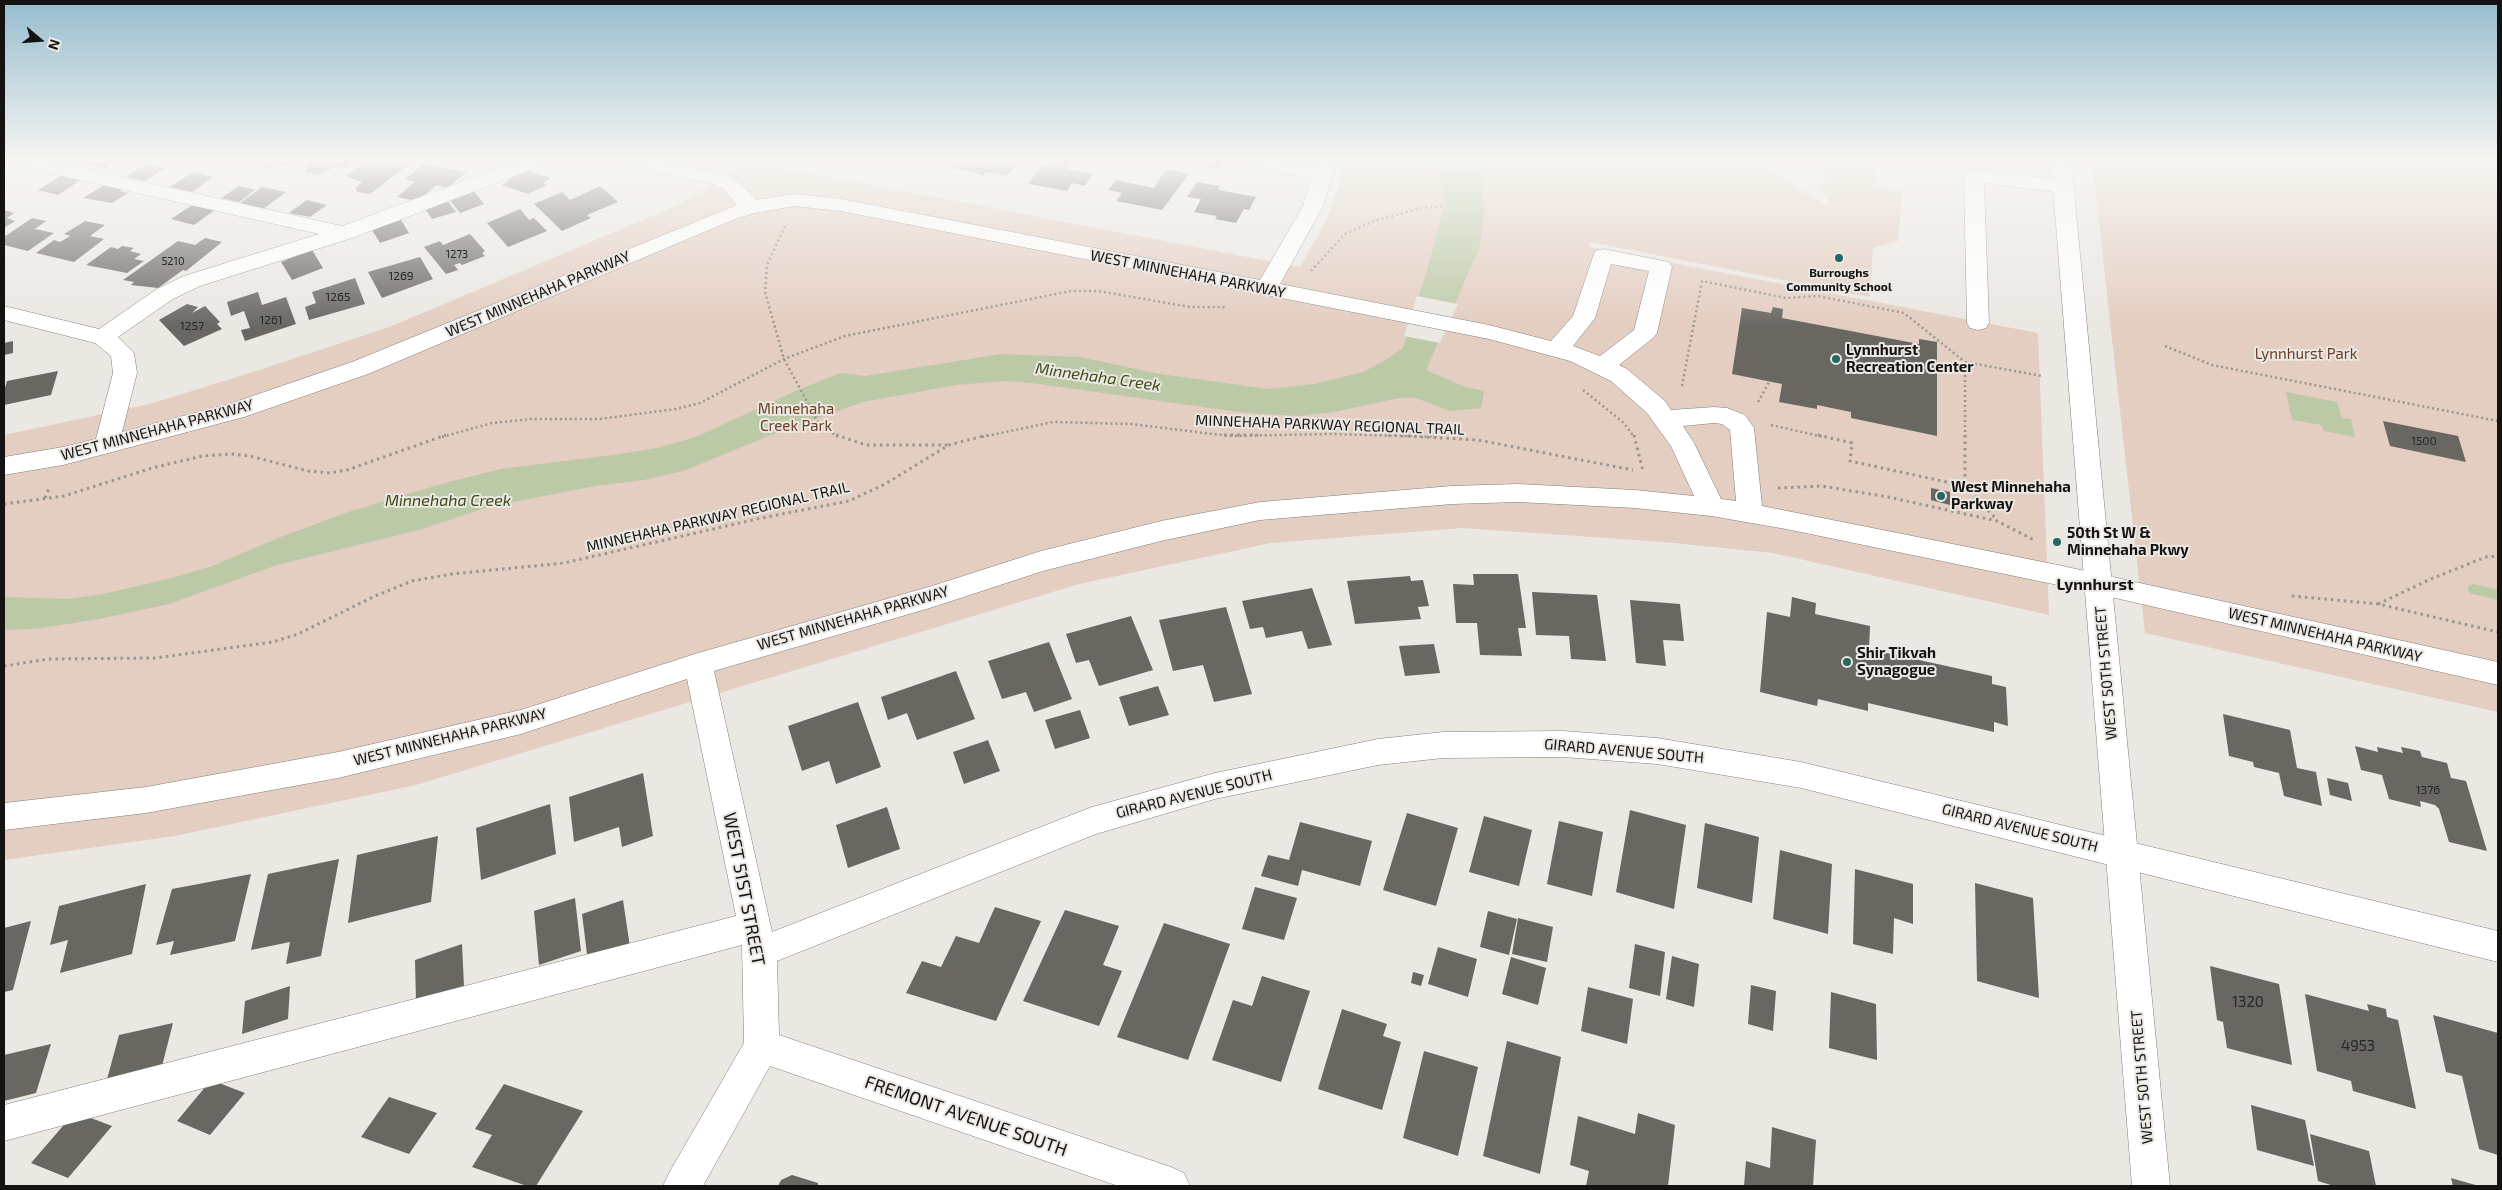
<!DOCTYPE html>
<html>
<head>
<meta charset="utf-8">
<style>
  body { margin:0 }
  #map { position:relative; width:2502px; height:1190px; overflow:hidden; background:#ebe8e3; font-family:"Exo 2",sans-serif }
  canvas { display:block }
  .frame { position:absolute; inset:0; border:5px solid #141311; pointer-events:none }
  .north { position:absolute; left:15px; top:15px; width:50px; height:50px; -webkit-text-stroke:4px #ebe8e3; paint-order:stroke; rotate:108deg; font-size:14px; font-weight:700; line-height:20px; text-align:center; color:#141311 }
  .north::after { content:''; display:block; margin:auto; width:18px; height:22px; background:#141311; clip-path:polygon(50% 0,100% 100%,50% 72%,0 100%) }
</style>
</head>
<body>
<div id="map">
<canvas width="2502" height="1190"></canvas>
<div class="frame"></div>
<div class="north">N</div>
</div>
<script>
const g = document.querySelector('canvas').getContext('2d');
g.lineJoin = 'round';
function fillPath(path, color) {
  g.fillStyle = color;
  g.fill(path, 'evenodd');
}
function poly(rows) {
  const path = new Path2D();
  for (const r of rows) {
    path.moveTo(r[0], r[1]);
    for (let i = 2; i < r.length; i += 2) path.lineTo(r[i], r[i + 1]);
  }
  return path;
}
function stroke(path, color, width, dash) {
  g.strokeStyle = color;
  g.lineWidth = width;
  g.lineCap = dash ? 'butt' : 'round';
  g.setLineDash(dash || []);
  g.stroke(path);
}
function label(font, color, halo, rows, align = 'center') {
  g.font = font + ' "Exo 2",sans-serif';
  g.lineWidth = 4;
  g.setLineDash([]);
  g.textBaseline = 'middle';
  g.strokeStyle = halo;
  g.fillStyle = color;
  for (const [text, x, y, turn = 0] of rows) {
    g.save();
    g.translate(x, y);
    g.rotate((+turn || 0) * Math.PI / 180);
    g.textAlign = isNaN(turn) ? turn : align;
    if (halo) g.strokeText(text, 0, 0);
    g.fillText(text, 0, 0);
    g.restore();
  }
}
fillPath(poly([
  [747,161,1300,267,1326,221,1340,181,1342,161,1760,161,1824,205,1830,203,1815,184,1828,182,1811,161,1856,161,1876,171,1875,186,1902,191,1898,241,1873,248,1870,297,1590,242,1589,247,2038,333,2049,615,1773,553,1664,542,1462,528,1271,543,1079,584,416,785,175,836,4,860,4,435,150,404,253,372,392,326,683,203],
  [2092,161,2498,161,2498,712,2145,633]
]), '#e4cdc1');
fillPath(poly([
  [1437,161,1481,161,1484,214,1480,246,1426,370,1465,387,1484,391,1481,408,1450,411,1416,398,1399,398,1334,412,1300,416,1246,413,1031,383,1005,381,956,385,863,402,774,434,683,471,644,480,595,486,488,507,422,529,277,565,169,604,99,619,35,629,4,630,4,597,69,599,103,594,167,579,210,567,278,538,348,512,445,483,501,469,620,454,657,448,696,437,791,393,840,373,865,376,1001,354,1080,357,1160,374,1269,389,1314,384,1363,372,1386,360,1403,348,1427,270,1445,203],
  [2286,392,2337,402,2342,418,2351,419,2355,437,2323,431,2322,425,2292,420]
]), '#bcc9a7');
fillPath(poly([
  [1417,296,1458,304,1440,343,1404,336]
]), '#ebe8e3');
stroke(poly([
  [2473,589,2498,595]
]), '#bcc9a7', 10);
fillPath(poly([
  [86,161,116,161,105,168,83,163],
  [264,161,292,161,284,166,275,164,269,168,261,166,267,162],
  [311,161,354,161,345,168,335,166,320,175,305,172,307,167,304,166],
  [367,161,406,161,412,162,370,194,357,192,356,187,362,182,345,176],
  [955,161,1020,161,1007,176,986,172,984,175,949,167],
  [1052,161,1072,161,1065,169,1093,174,1085,186,1072,183,1067,191,1028,184,1042,165,1048,166],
  [1211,161,1217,161,1223,162,1219,168,1208,166],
  [146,164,165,168,145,181,126,177],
  [424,164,467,172,447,188,437,185,417,201,397,197,415,182,405,179],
  [524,169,551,178,543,183,547,185,528,194,502,185],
  [1166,169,1189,174,1162,210,1116,201,1122,193,1108,190,1116,180,1154,188],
  [193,172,213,177,192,192,170,187],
  [62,175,82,179,58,195,38,190],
  [1197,182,1220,186,1218,190,1256,197,1249,210,1244,209,1236,223,1215,219,1217,216,1194,212,1201,199,1187,197],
  [104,185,123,189,120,191,128,193,112,203,83,198],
  [239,186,255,190,239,202,221,198],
  [600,186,618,202,587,215,591,218,562,231,534,204,562,192,570,200],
  [262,187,286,192,263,209,240,203],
  [473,190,484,204,460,213,449,199],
  [307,200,327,205,310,217,289,213],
  [447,200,456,212,432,219,425,209],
  [192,205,215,210,194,225,171,219],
  [520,209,529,220,534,218,547,231,508,247,487,223],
  [4,210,14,213,7,218,15,221,4,228],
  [32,218,46,221,35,229,54,233,28,251,4,245,4,237],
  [401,220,409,233,380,243,372,230],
  [85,221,105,225,90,236,104,239,74,262,36,253,54,240,60,242,70,236,64,234],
  [470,234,485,251,482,253,485,256,462,265,460,263,454,265,458,270,446,274,424,247,440,241,443,245],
  [205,238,222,242,186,271,183,270,158,288,131,285,134,282,123,280,178,241,195,245],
  [122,246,134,248,130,251,141,254,134,259,144,261,127,273,86,265,111,247,118,249],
  [312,250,323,268,292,280,281,262],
  [420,257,433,279,382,298,368,272],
  [355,278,365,304,309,320,305,307,316,303,312,292],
  [258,292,262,305,286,297,296,324,245,341,241,330,250,328,244,311,231,316,227,302],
  [187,304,198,307,192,313,205,306,220,322,217,324,222,329,184,346,159,320],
  [1773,307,1783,309,1782,318,1919,344,1919,339,1937,342,1937,436,1851,418,1851,412,1817,405,1817,409,1779,402,1782,384,1732,374,1742,308,1771,313],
  [13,341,13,353,4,355,4,343],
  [58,371,51,395,4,405,4,391,7,381],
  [2383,421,2458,436,2466,462,2390,446],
  [1931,488,1950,492,1950,505,1931,500],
  [1473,574,1518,574,1526,628,1518,628,1522,656,1480,655,1477,623,1456,623,1453,584,1474,585],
  [1410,576,1411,581,1423,580,1429,606,1418,607,1421,619,1355,624,1347,581],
  [1312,588,1332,645,1308,649,1302,631,1266,638,1263,627,1250,629,1242,601],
  [1532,592,1597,595,1606,661,1571,659,1569,636,1536,635],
  [1792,597,1816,603,1815,614,1870,626,1869,649,1992,676,1992,684,2006,687,2008,726,1994,722,1994,732,1868,703,1868,711,1818,699,1817,706,1760,692,1767,612,1790,617],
  [1630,600,1680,604,1684,641,1663,640,1666,666,1636,663],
  [1226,607,1252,694,1214,702,1203,665,1173,671,1159,620],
  [1131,616,1153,670,1099,686,1089,660,1076,663,1066,634],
  [1049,642,1072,699,1034,712,1026,692,1002,699,988,661],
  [1434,644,1440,673,1405,676,1399,646],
  [956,671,975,719,917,740,907,713,888,720,881,697],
  [1158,686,1169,715,1129,726,1119,697],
  [858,702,881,767,836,784,829,761,802,771,788,726],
  [1080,710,1090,738,1055,749,1045,720],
  [2223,714,2290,730,2297,768,2316,772,2322,806,2284,796,2279,773,2254,767,2253,762,2229,756],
  [988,740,1000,771,964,784,953,752],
  [2355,746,2378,752,2377,747,2403,753,2401,747,2420,751,2422,757,2447,763,2451,778,2466,781,2487,851,2449,842,2439,809,2435,805,2420,801,2421,807,2389,799,2382,775,2361,770],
  [643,773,653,836,622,847,619,827,574,842,569,797],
  [2327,778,2348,783,2352,801,2330,795],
  [550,804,556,854,481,880,476,828],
  [887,807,900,849,848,868,836,825],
  [1630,810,1686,825,1674,909,1616,892],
  [1407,813,1458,828,1436,906,1383,890],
  [1484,816,1532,830,1519,886,1469,872],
  [1559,821,1603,832,1592,896,1547,884],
  [1300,822,1372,841,1360,886,1302,870,1298,886,1261,876,1268,855,1289,860],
  [1705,823,1759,837,1752,903,1697,888],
  [438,836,431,902,348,923,357,855],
  [1780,850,1832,864,1828,934,1773,919],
  [339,859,321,956,286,964,290,942,251,950,268,874],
  [1855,869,1913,884,1913,924,1894,918,1893,954,1853,944],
  [251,874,235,941,170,955,174,941,156,945,172,889],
  [1975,883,2033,898,2039,998,1977,981],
  [146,884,132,954,60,973,68,940,50,945,59,906],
  [1255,887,1297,898,1284,940,1242,929],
  [575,898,581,951,539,965,534,911],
  [623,900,630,947,588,962,582,914],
  [995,907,1041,921,996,1021,906,993,922,961,941,967,956,936,979,943],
  [1065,910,1119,926,1103,965,1122,971,1099,1026,1023,1001],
  [1488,911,1517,919,1509,955,1480,947],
  [1518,918,1553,927,1547,962,1512,954],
  [31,921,13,990,4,992,4,928],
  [1164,923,1230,944,1188,1060,1117,1037],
  [462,944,464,986,416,1002,415,960],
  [1635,944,1665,952,1660,996,1629,988],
  [1438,947,1477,959,1468,997,1428,984],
  [1672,956,1699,964,1694,1007,1666,999],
  [1511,957,1546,968,1538,1005,1502,994],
  [2210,966,2279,984,2292,1065,2227,1048,2223,1022,2217,1020],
  [1413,972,1424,975,1421,986,1411,983],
  [1262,976,1310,991,1281,1082,1212,1060,1233,1000,1252,1006],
  [1751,985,1776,991,1773,1031,1748,1024],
  [290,986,288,1019,242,1034,245,1001],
  [1588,987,1633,999,1627,1044,1581,1031],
  [1831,992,1876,1004,1877,1060,1829,1048],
  [2305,994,2369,1011,2367,1004,2386,1009,2387,1017,2398,1020,2416,1109,2353,1091,2351,1081,2317,1071],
  [1342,1009,1387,1024,1383,1036,1401,1042,1382,1110,1318,1089],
  [2433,1015,2498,1033,2498,1155,2479,1149,2462,1076,2446,1072],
  [173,1023,161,1070,106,1083,119,1035],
  [1507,1041,1561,1057,1540,1174,1483,1156],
  [51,1044,36,1093,4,1101,4,1055],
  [1424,1051,1478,1067,1458,1156,1403,1138],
  [211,1080,245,1093,210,1135,177,1121],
  [504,1084,583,1111,536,1186,527,1186,472,1167,492,1135,475,1129],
  [389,1097,437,1113,409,1154,361,1137],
  [2251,1105,2305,1120,2314,1166,2257,1150],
  [75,1112,112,1126,68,1178,31,1163],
  [1638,1113,1675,1125,1668,1186,1586,1186,1589,1171,1570,1165,1578,1116,1635,1134],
  [1772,1127,1816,1140,1813,1186,1744,1186,1746,1161,1770,1168],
  [2310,1134,2369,1151,2376,1186,2334,1186,2318,1181],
  [792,1175,818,1183,818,1186,778,1186,781,1180],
  [2451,1178,2479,1186,2453,1186]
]), '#686762');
const minor = poly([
  [13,161,49,161,342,226,518,161,546,161,543,165,352,238,200,286,173,299,118,337,134,353,137,373,122,432,229,404,352,362,737,205,724,189,713,184,627,165,624,161,661,161,726,175,738,181,756,200,794,194,841,199,1260,280,1303,206,1311,178,1251,167,1244,165,1241,161,1283,161,1313,166,1314,161,1334,161,1333,174,1323,206,1280,284,1489,325,1551,341,1573,316,1595,251,1603,249,1669,262,1672,267,1657,333,1653,338,1619,365,1627,369,1665,401,1671,410,1714,407,1727,408,1745,415,1754,428,1762,506,2058,565,2498,662,2498,685,2058,585,1786,529,1711,516,1635,508,1518,502,1452,504,1260,520,1161,541,1043,571,933,607,714,671,772,932,1092,807,1215,773,1378,739,1443,732,1563,731,1657,738,1801,762,2498,931,2498,962,1801,788,1657,764,1563,757,1443,758,1378,765,1215,799,1096,834,777,961,779,1035,1171,1167,1184,1173,1190,1186,1118,1186,770,1066,703,1186,663,1186,669,1173,744,1043,742,945,4,1141,4,1105,736,916,687,679,521,734,338,778,146,813,4,830,4,803,146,787,338,752,521,710,698,653,932,586,1041,551,1161,521,1260,502,1452,486,1518,484,1635,490,1694,496,1671,446,1647,413,1611,381,1570,361,1489,339,841,211,794,206,755,213,735,219,368,374,244,417,63,465,4,475,4,457,63,447,96,439,113,373,111,356,95,343,4,320,4,306,99,329,157,289,184,276,319,234,23,167,16,165,13,161],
  [1611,264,1649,271,1634,330,1600,356,1573,346,1595,318,1611,264],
  [1714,423,1722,424,1730,430,1736,501,1721,499,1694,443,1683,426,1714,423],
  [1974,169,2064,181,2071,183,2074,187,2071,191,2064,193,1984,183,1989,323,1986,328,1978,330,1970,328,1967,323,1964,175,1967,171,1974,169]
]);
const major = poly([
  [2051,161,2071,161,2170,1186,2132,1186,2051,161]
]);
stroke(minor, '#817f7a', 1);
stroke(major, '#817f7a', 1);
stroke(poly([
  [785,226,767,265,765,292,784,359,819,424,838,437],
  [1311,271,1345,234,1374,221,1421,208,1445,206],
  [2165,346,2212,365,2498,421],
  [1682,386,1702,281,1786,298,1818,296,1904,313,1965,362],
  [1583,390,1624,423,1634,437],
  [1758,402,1769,382],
  [1771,425,1824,437],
  [442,437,492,423,531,419,599,419,676,409,700,403,784,359,845,336,1071,291,1098,291,1190,307,1226,307],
  [982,437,1053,422,1132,424,1229,436,1331,434,1438,437],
  [1965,437,1965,362,2042,376]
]), '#989692', 2.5, [2, 3]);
stroke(poly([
  [836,435,866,445,948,445],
  [1224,435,1258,435],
  [1388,435,1478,440,1633,470],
  [1634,435,1643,471],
  [1818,435,1852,443,1850,461,1965,486],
  [1965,435,1965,486,1997,520],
  [1778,488,1822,486,1888,497,1997,521,2034,540],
  [45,498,50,486],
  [4,504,64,496,152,468,202,456,232,454,250,456,308,471,330,473,347,470,446,435],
  [2292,596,2378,604,2498,632],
  [2378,604,2433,578,2486,557,2498,556],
  [4,666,49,659,155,658,273,642,298,634,375,596,412,581,452,574,564,563,757,519,849,501,885,484,949,445,987,435]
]), '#989692', 3, [2.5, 4]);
fillPath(minor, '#fff');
fillPath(major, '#fff');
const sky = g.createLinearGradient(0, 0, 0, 327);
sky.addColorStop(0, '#96bcce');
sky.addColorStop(0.49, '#f6f5f2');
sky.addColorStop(1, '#f6f5f200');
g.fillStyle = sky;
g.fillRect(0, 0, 2502, 327);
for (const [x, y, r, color] of [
  [1839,258,5,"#226a61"],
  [1836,359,5,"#226a61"],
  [1941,496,5,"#226a61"],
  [2057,542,5,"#226a61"],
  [1847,662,5,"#226a61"]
]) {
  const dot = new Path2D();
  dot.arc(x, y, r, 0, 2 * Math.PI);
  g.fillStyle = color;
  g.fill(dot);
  stroke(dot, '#ebe8e3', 2);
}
label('11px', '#292825', null, [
  ["1273",457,254],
  ["5210",173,261]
]);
label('bold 12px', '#141311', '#ebe8e3', [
  ["Burroughs",1839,273],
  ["Community School",1839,287]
]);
label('12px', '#292825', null, [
  ["1269",401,276],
  ["1265",338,297],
  ["1261",271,320],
  ["1257",192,326],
  ["1500",2424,441],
  ["1376",2428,790]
]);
label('15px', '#141311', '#ebe8e3', [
  ["WEST MINNEHAHA PARKWAY",1188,274,11],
  ["WEST MINNEHAHA PARKWAY",538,294,-23],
  ["MINNEHAHA PARKWAY REGIONAL TRAIL",1330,425,2],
  ["WEST MINNEHAHA PARKWAY",157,430,-15],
  ["MINNEHAHA PARKWAY REGIONAL TRAIL",718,517,-13],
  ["WEST MINNEHAHA PARKWAY",853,618,-16],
  ["WEST MINNEHAHA PARKWAY",2325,635,13],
  ["WEST 50TH STREET",2106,673,-95],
  ["WEST MINNEHAHA PARKWAY",450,737,-14],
  ["GIRARD AVENUE SOUTH",1624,751,5],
  ["GIRARD AVENUE SOUTH",1194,794,-14],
  ["GIRARD AVENUE SOUTH",2020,828,14],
  ["WEST 50TH STREET",2142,1077,-95]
]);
label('bold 15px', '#141311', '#ebe8e3', [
  ["Lynnhurst",1846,350],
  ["Recreation Center",1846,367],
  ["West Minnehaha",1951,487],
  ["Parkway",1951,504],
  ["50th St W &",2067,533],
  ["Minnehaha Pkwy",2067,550],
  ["Shir Tikvah",1857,653],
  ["Synagogue",1857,670]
], 'left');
label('15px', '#6d3c22', '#ebe8e3', [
  ["Lynnhurst Park",2306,354],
  ["Minnehaha",796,409],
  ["Creek Park",796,426]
]);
label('15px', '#292825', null, [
  ["1320",2248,1002],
  ["4953",2358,1046]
]);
label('italic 16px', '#3b4c18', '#ebe8e3', [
  ["Minnehaha Creek",1098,377,8],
  ["Minnehaha Creek",448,501]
]);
label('bold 16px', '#141311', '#ebe8e3', [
  ["Lynnhurst",2095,585]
]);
label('18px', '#141311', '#ebe8e3', [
  ["WEST 51ST STREET",744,889,79],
  ["FREMONT AVENUE SOUTH",966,1116,19]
]);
</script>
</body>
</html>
